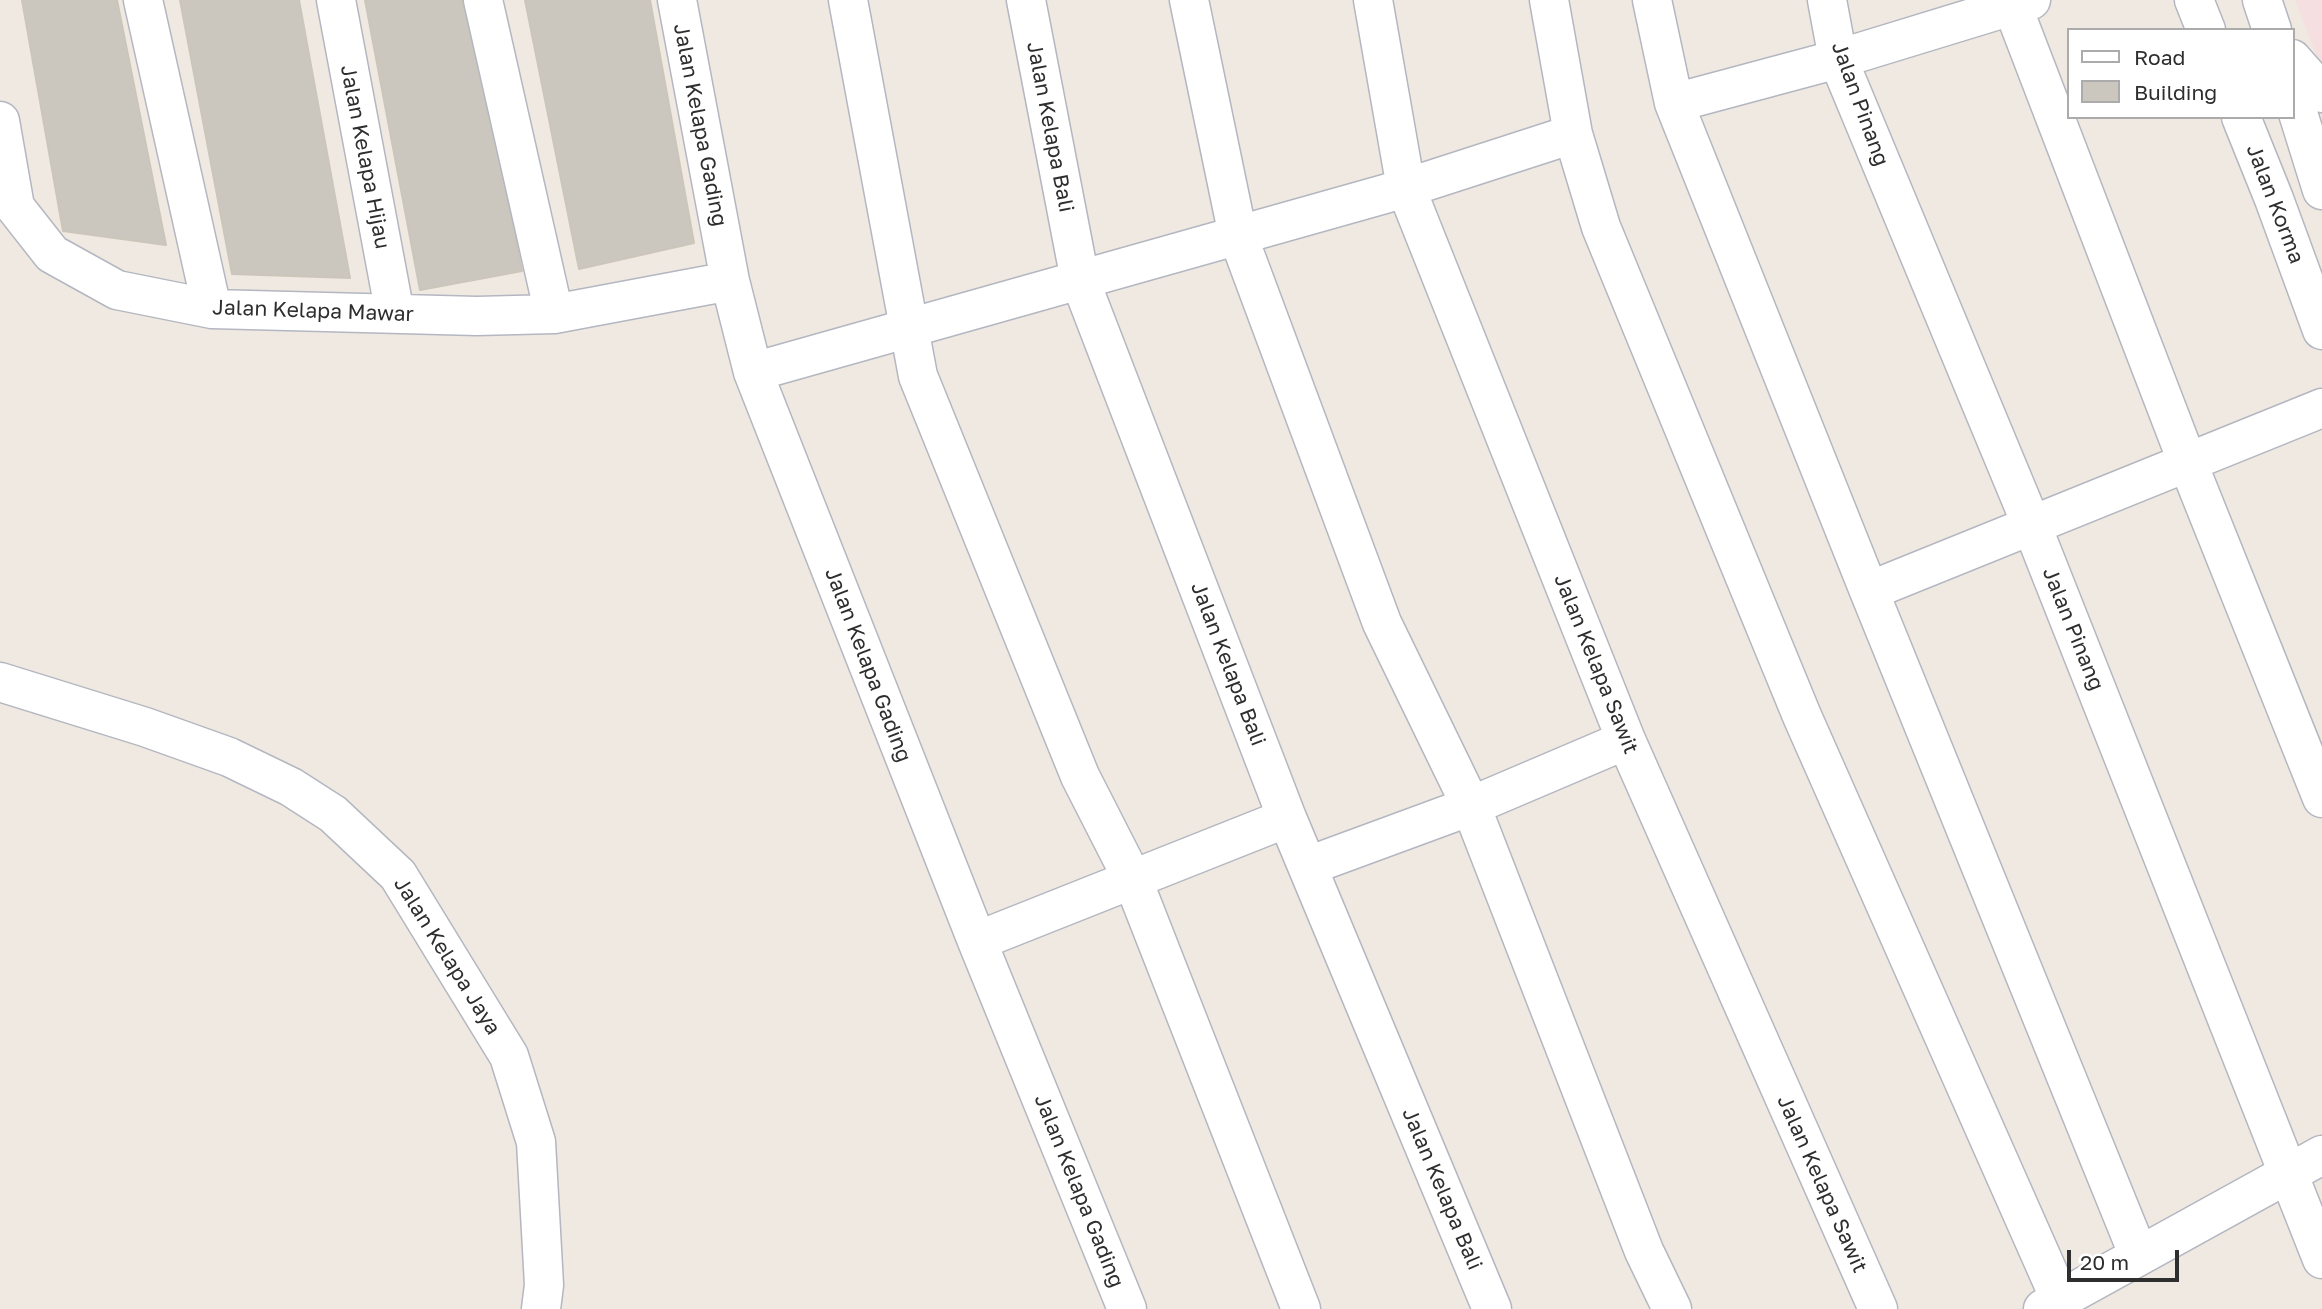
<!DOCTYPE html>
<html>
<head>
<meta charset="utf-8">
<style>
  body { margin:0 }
  #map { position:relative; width:2322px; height:1309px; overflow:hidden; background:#efe9e1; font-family:"Golos Text",sans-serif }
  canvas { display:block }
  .legend { position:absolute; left:2067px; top:28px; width:228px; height:91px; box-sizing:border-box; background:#fff; border:2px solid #ababab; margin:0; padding:9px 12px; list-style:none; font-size:21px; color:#2e2e2e }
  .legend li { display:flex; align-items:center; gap:14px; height:35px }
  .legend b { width:35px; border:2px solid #ababab }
  .scale { position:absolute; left:2067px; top:1250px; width:112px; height:32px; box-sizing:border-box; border:4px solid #2e2e2e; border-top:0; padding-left:9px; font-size:21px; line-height:24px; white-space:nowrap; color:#2e2e2e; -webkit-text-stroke:5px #fff; paint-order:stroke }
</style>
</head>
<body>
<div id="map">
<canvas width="2322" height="1309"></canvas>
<ul class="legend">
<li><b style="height:9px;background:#fff"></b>Road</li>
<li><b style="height:19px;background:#cbc7bf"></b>Building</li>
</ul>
<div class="scale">20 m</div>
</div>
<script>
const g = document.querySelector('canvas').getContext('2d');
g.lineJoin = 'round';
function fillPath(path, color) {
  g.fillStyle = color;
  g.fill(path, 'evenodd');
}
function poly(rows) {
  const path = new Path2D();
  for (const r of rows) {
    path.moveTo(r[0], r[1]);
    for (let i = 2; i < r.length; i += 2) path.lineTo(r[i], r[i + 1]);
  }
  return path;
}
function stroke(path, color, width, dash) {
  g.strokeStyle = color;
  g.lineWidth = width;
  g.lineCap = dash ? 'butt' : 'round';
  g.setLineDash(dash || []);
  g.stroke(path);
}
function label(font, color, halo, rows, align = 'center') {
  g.font = font + ' "Golos Text",sans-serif';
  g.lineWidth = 7;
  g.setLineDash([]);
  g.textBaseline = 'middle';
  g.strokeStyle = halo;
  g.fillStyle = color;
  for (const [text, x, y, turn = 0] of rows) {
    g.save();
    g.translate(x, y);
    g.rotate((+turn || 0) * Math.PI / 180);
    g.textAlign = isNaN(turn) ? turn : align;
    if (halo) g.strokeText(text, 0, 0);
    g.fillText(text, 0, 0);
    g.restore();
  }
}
fillPath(poly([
  [2295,0,2322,0,2322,70]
]), '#f5dfe0');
const building = poly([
  [22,0,117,0,166,245,63,231,22,0],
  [180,0,299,0,350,278,232,274,180,0],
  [365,0,468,0,522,271,420,290,365,0],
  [525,0,650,0,694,243,579,269,525,0]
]);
fillPath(building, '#cbc7bf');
stroke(building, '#cbc5ba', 2);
const minor = poly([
  [143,0,212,309],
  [336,0,395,314],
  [483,0,554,314],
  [677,0,730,281,753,372,977,941,1127,1309],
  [848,0,918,376,1080,776,1132,878,1301,1309],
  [1026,0,1080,280,1287,818,1492,1309],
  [1189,0,1238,236,1382,623,1471,806,1644,1251,1672,1309],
  [1373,0,1406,188,1626,740,1878,1309],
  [1549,0,1573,134,1601,227,1802,716,2060,1299],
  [1652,0,1674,103,1869,591,2139,1256],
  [1827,0,1838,59,2032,526,2322,1259],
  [2010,0,2187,461,2322,798],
  [2194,0,2206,30],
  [2262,0,2272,30],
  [2292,59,2322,93],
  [2292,94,2322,190],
  [1674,103,1838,59,2031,0],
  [2241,117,2274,199,2322,330],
  [0,121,15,207,52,254,117,290,212,309,477,316,554,314,730,281],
  [753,372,1406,188,1573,134],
  [1869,591,2322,408],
  [0,682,145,727,229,757,291,787,333,814,398,875,509,1056,536,1142,544,1285,541,1309],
  [1308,866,1471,806,1626,740],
  [977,941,1287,818],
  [2043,1309,2322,1155]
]);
stroke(minor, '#b4b7c1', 41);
stroke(minor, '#fff', 38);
label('21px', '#2e2e2e', '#fff', [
  ["Jalan Pinang",1860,104,70],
  ["Jalan Kelapa Gading",700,125,79],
  ["Jalan Kelapa Bali",1050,127,79],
  ["Jalan Kelapa Hijau",365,157,79],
  ["Jalan Korma",2275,204,69],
  ["Jalan Kelapa Mawar",313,311,2],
  ["Jalan Pinang",2073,629,68],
  ["Jalan Kelapa Bali",1228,664,69],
  ["Jalan Kelapa Sawit",1596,664,68],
  ["Jalan Kelapa Gading",868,665,69],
  ["Jalan Kelapa Jaya",447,956,58],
  ["Jalan Kelapa Sawit",1822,1184,66],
  ["Jalan Kelapa Bali",1442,1189,67],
  ["Jalan Kelapa Gading",1079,1191,68]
]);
</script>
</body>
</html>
